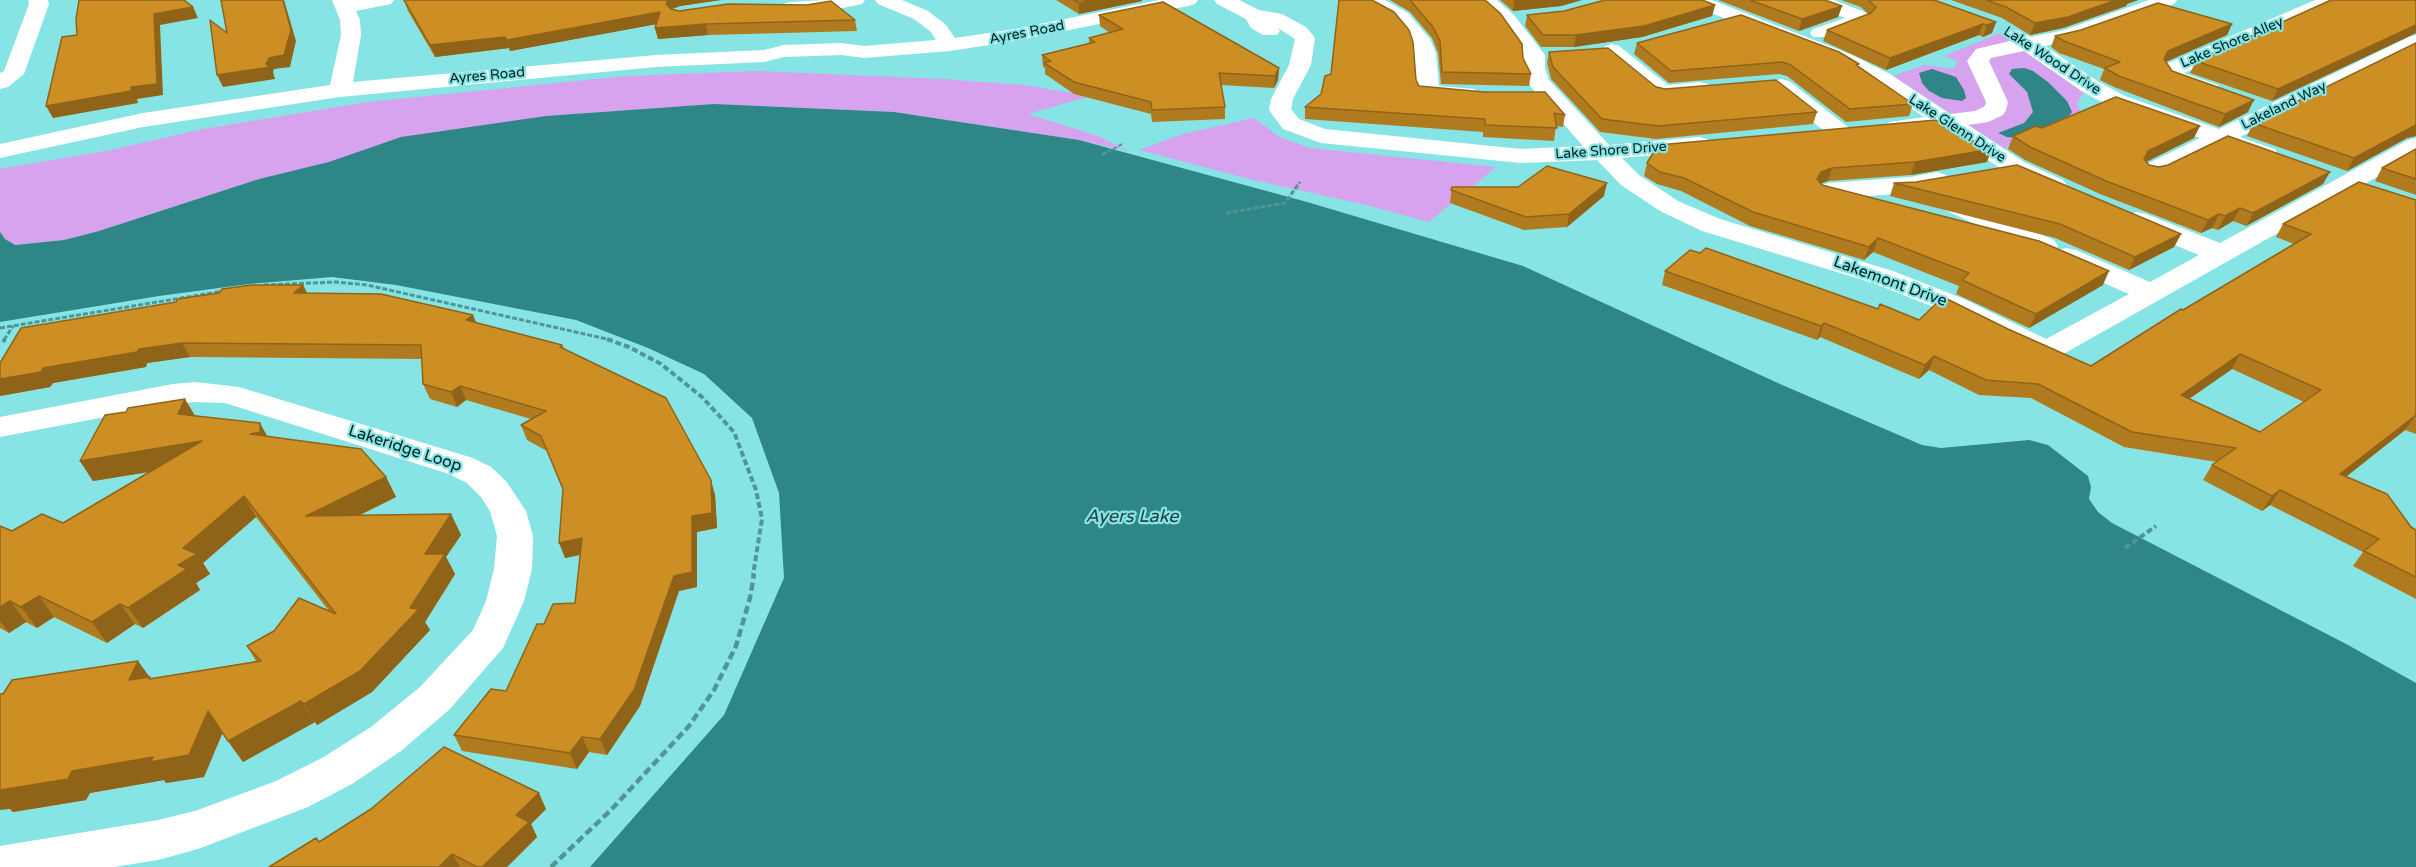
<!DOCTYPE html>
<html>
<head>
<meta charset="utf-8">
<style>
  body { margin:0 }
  canvas { display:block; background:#86e4e4 }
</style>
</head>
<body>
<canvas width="2416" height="867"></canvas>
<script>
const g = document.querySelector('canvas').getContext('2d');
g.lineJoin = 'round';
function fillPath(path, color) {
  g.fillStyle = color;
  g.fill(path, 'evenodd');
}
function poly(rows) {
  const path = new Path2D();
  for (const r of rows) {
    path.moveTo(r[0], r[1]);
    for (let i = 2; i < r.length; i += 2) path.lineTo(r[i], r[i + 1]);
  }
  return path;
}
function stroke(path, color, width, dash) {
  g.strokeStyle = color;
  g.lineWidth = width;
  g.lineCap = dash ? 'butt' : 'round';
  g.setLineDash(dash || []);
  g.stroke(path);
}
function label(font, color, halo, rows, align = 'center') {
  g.font = font + ' "Varela Round",sans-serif';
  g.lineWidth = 4.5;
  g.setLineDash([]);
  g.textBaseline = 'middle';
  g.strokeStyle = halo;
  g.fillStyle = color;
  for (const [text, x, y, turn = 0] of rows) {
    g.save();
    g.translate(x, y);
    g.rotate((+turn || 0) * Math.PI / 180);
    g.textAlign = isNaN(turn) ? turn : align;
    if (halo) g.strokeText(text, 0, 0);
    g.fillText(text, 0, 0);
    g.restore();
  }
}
fillPath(poly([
  [2000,33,2084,93,2077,103,2081,114,2004,148,1893,76,1925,65,1954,69,1957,61,1944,56],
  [759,71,942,79,1024,85,1072,93,1087,97,1028,114,1098,136,1128,151,1079,140,894,112,714,104,546,116,259,179,99,231,64,240,15,245,5,239,0,232,0,169,111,150,203,129,367,102,626,76],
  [1254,118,1279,137,1310,148,1496,167,1429,222,1366,205,1253,180,1139,150,1183,134]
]), '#d7a2ee');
fillPath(poly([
  [2024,68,2033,71,2048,82,2067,101,2072,112,2069,116,2017,138,2007,137,1998,133,2024,123,2033,112,2027,92,2009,74,2012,69],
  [1932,69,1956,77,1964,90,1966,98,1962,101,1942,98,1929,91,1922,83,1919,73],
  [714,104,894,112,1079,140,1307,202,1523,266,1780,384,1922,445,1941,448,2029,440,2048,445,2088,476,2091,487,2089,499,2098,512,2112,523,2348,645,2416,683,2416,867,590,867,724,715,784,578,779,493,752,418,704,374,648,348,576,320,396,285,332,277,249,284,159,296,0,322,0,232,5,239,15,245,64,240,99,231,259,179,329,162,401,137,546,116]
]), '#2e8686');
stroke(poly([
  [1108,152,1124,143]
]), '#519595', 2, [4, 2]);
stroke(poly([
  [1102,155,1110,150],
  [1226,213,1285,203,1300,182],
  [264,285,335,282,367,285,611,340],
  [0,328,224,291],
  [4,340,13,326]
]), '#519595', 3, [5, 2]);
stroke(poly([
  [607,339,629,347,661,364,702,397,734,432,756,490,762,519,753,575],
  [3,342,5,339],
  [2125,548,2156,526]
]), '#519595', 4, [6, 3]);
stroke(poly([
  [551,867,610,811,689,726,714,690,736,646,750,598,754,574]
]), '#519595', 4.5, [8, 4]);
fillPath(poly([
  [28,0,48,0,49,4,24,74,8,87,0,89,0,73,4,71,29,4,28,0],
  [332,0,394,0,391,4,356,11,360,20,361,35,353,82,656,55,764,50,784,45,842,43,864,46,936,40,931,32,914,19,878,4,875,0,902,0,928,11,945,24,955,38,1015,29,1159,0,1198,0,1195,4,1188,6,1015,41,950,51,864,58,842,55,784,57,764,62,656,67,340,97,143,127,0,158,0,144,143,113,330,85,341,35,340,20,332,0],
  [824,0,865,0,862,4,823,12,790,14,783,12,780,8,783,4,790,2,824,0],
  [1214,0,1239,0,1259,10,1282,14,1306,27,1312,34,1315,38,1311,65,1293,99,1291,109,1299,119,1325,129,1521,149,1583,146,1531,87,1523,69,1523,55,1500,23,1475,0,1497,0,1514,15,1545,55,1545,69,1549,80,1609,145,1699,137,1707,139,1711,144,1707,149,1699,151,1622,158,1639,175,1678,201,1720,219,1893,271,1964,299,2046,339,2129,294,2056,262,2052,256,2056,250,2066,248,2076,250,2150,282,2199,255,2128,226,2124,220,2128,214,2137,212,2146,214,2220,243,2408,140,2416,138,2416,155,2058,357,2047,360,2036,357,1944,311,1873,283,1702,231,1660,211,1621,185,1597,160,1521,163,1321,143,1283,129,1269,110,1271,99,1289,65,1295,39,1278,28,1280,31,1277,35,1263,35,1251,28,1246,19,1217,4,1214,0],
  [1361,0,1385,0,1408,13,1430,39,1436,53,1439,86,1475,89,1478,94,1475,99,1467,101,1420,97,1417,92,1414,53,1410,40,1394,21,1364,4,1361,0],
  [1685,0,1712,0,1850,54,1890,74,1950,114,1975,111,1985,106,1986,102,1967,61,1976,49,2010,41,2006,36,2009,32,2016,30,2031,37,2064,30,2149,0,2177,0,2174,4,2076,39,2045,46,2099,82,2125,96,2219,129,2409,37,2416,35,2416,49,2240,137,2275,149,2278,154,2275,159,2266,161,2221,146,2152,178,2143,176,2140,171,2143,166,2200,138,2109,106,2083,92,2024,51,1991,58,1989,61,2008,102,2006,110,2003,115,1988,122,1968,125,2024,162,2063,180,2067,185,2063,190,2054,193,2006,172,1941,129,1897,134,1889,132,1885,127,1889,122,1924,117,1874,84,1836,62,1688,4,1685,0],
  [1806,0,1834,0,1867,13,1870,17,1865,24,1827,37,1813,37,1810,33,1813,29,1845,18,1809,4,1806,0],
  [2315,0,2341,0,2338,4,2184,73,2218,85,2221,90,2218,95,2210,97,2202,95,2168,82,2161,70,2164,65,2315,0],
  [1612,44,1619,46,1668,85,1700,82,1708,84,1711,89,1708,94,1700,96,1663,99,1655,97,1605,54,1602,50,1605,46,1612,44],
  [1781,79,1789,81,1848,127,1852,132,1848,137,1840,139,1832,137,1773,91,1770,86,1773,81,1781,79],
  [1937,172,1946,175,1950,180,1946,185,1911,193,1868,196,1871,199,1867,204,1858,207,1819,196,1815,191,1819,186,1828,183,1911,177,1937,172],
  [1950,195,2054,240,2058,246,2054,252,2044,254,2034,252,1941,208,1937,203,1941,198,1950,195],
  [195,382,239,387,473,458,491,467,506,481,526,511,533,536,532,569,524,601,503,648,450,709,401,751,352,784,308,807,198,849,158,860,114,867,0,867,0,846,158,820,195,811,276,781,322,758,371,727,420,687,473,630,486,601,494,569,497,536,490,511,481,497,467,483,449,474,225,403,195,402,173,404,0,437,0,417,173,384,195,382]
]), '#fff');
fillPath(poly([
  [404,0,721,0,680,6,672,9,679,11,855,20,857,31,708,35,658,39,655,28,656,24,510,51,509,48,435,57,408,11],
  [1056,0,1142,0,1142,1,1079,14],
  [1390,0,1485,0,1523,58,1531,74,1529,86,1441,84,1438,53,1432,38,1410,12],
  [1500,0,1582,0,1561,6,1513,11],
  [1718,0,1825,0,1842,6,1838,17,1799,31],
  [1841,0,1934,0,1996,22,1992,33,1983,37,1979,35,1886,70,1823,41,1827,30,1868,14,1861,7],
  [1951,0,2138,0,2127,4,2126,6,2063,28,2030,35,2002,18],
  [2416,0,2416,33,2272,101,2190,73,2196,61],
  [1715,5,1712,16,1642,37,1574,47,1541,47,1525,26,1527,15,1564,11],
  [1099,15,1279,68,1278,80,1274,88,1221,85,1225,107,1225,119,1152,122,1151,114,1074,94,1045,74,1045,68,1043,67,1042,55,1089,44,1089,38,1110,33,1100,26],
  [2232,24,2227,35,2166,62,2172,71,2248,112,2219,127,2114,87,2100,80,2104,69,2059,53,2051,47,2055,36],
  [1637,43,1859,66,1913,104,1909,116,1846,122,1787,76,1779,74,1669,83,1634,54],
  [2416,43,2416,136,2407,138,2347,171,2247,136,2253,123],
  [1549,52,1665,89,1817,112,1813,124,1656,139,1600,132,1551,79,1547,63],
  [1331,74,1416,80,1419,86,1565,115,1563,127,1556,126,1554,141,1483,137,1483,132,1305,119,1305,107,1321,94],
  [2042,128,2194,138,2146,162,2149,165,2159,167,2323,184,2246,226,2233,221,2218,230,2212,228,2201,233,2100,194,2025,160,2008,149,2013,136],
  [2416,149,2416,195,2375,181,2382,168],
  [1987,162,1911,175,1828,181,1821,183,1822,185,2103,285,2029,328,1956,294,1959,286,1873,252,1864,260,1750,226,1681,191,1657,184,1644,176,1647,163],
  [1894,183,2181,234,2174,247,2129,270,2055,238,1890,196],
  [1452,187,1604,196,1567,227,1524,230,1450,203],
  [2416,200,2416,434,2405,430,2346,477,2411,527,2416,530,2416,599,2353,566,2363,552,2270,505,2262,511,2203,480,2212,465,2217,462,2124,447,2031,398,1979,395,1929,370,1919,379,1820,337,1817,340,1662,285,1665,271,1878,309,1919,320,2008,329,2091,366,2183,310,2294,244,2276,237,2283,224],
  [2232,369,2304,402,2260,432,2189,399],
  [303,285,307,293,476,323,562,345,564,348,715,495,717,528,697,532,697,587,679,591,640,706,607,755,589,752,577,769,462,751,454,735,506,691,544,624,575,603,580,555,565,558,563,490,547,451,527,440,521,425,531,419,466,400,457,407,430,399,423,384,422,359,190,357,147,363,146,367,53,383,50,387,0,396],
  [195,416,267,436,386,477,396,497,360,515,451,514,461,535,446,557,455,574,425,622,430,630,372,692,317,725,315,722,243,762,222,733,204,777,166,783,164,780,90,793,86,800,13,812,10,809,150,677,152,679,256,661,247,646,329,611,256,517,203,563,210,574,196,583,200,590,143,628,135,624,107,643,54,617,37,628,26,622,9,633,0,628,0,526,12,531,63,523,150,472,93,481,80,461],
  [546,809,531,824,537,837,507,867,269,867,319,842]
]), '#b07b1e');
fillPath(poly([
  [283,0,284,0,296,41,290,67,274,69,273,72,275,79,223,87,217,75,266,64],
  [668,0,721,0,680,6,672,9,669,15,666,4],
  [1093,0,1142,0,1142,1,1079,14,1079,3],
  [1514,0,1582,0,1561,6,1513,11],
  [2116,0,2138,0,2127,4,2126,6,2063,28,2030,35,2035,23],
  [1715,5,1712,16,1642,37,1574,47,1576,35],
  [1842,6,1838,17,1799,31,1802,19],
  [193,7,198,18,160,25,163,95,137,99,138,103,53,118,46,106,131,87,154,14],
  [660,12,663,23,510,51,507,40],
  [1996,22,1992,33,1983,37,1987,25],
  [706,24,708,35,658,39,655,28],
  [1983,24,1979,35,1886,70,1890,58],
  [2232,24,2227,35,2163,63,2168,51],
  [2416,25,2416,33,2272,101,2278,89],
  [505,37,509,48,435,57,430,45],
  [1279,68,1278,80,1274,88,1275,76],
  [2254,100,2248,112,2219,127,2225,114],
  [2416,125,2416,136,2407,138,2347,171,2354,158],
  [2200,126,2194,138,2142,164,2148,151],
  [1992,149,1987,162,1911,175,1915,162],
  [1832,168,1828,181,1817,185,1817,179,1821,172],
  [2330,172,2323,184,2246,226,2253,213],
  [1607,183,1604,196,1567,227,1569,214],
  [2240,208,2233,221,2218,230,2225,216],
  [2219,214,2212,228,2201,233,2208,220],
  [2181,234,2174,247,2129,270,2135,257],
  [1878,238,1873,252,1864,260,1869,247],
  [2109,271,2103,285,2029,328,2036,314],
  [303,285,310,299,294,293],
  [473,315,479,329,466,320],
  [1824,323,1820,337,1817,340,1821,326],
  [182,343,190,357,147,363,146,367,53,383,50,387,0,396,0,379,43,368,139,349],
  [2240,354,2232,369,2173,410,2181,395],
  [1934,356,1929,370,1919,379,1925,365],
  [460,386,466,400,457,407,451,392],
  [185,399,197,419,178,414],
  [2416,415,2405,430,2330,489,2340,474],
  [260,423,271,443,250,434],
  [202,441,214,461,93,481,80,461],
  [386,477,396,497,317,536,306,516],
  [711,480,715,495,717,528,697,532,697,587,679,591,640,706,607,755,600,739,674,576,692,516],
  [2280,490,2270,505,2262,511,2272,496],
  [244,496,256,517,203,563,210,574,196,583,200,590,143,628,128,608,178,565,183,548],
  [451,514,461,535,446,557,455,574,425,622,430,630,372,692,317,725,304,704,410,608,425,554],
  [582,538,588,553,565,558,559,543],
  [39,596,54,617,37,628,21,607],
  [10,601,26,622,9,633,0,621,0,607],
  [120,604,135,624,107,643,92,622],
  [138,661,165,698,129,680],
  [301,701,315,722,243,762,228,741],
  [208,711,223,732,204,777,166,783,164,780,90,793,86,800,13,812,10,809,0,810,0,790,72,771],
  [582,737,589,752,577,769,570,753],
  [539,793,546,809,531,824,537,837,507,867,482,867,516,815],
  [452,854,460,867,439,867]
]), '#906418');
const building = poly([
  [79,0,184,0,193,7,154,14,157,84,131,87,131,91,46,106,62,37,77,35,76,19,79,0],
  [221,0,283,0,291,30,284,55,269,58,266,64,270,67,217,75,210,20,227,33,221,0],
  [404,0,668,0,666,4,671,9,679,11,728,4,807,5,831,1,855,20,706,24,655,28,660,12,507,40,505,37,430,45,404,0],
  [1074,0,1093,0,1079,3,1074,0],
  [1339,0,1372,0,1394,12,1409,30,1413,42,1416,80,1419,86,1484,92,1545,92,1565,115,1554,113,1557,128,1485,125,1485,119,1305,107,1321,94,1325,76,1331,74,1339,0],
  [1410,0,1485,0,1500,13,1522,44,1523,58,1531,74,1442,72,1440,41,1433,27,1410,0],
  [1605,0,1702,0,1715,5,1644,26,1576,35,1543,35,1527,15,1564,11,1605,0],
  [1750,0,1825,0,1842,6,1802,19,1750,0],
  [1868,0,1934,0,1996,22,1987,25,1983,24,1890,58,1827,30,1871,13,1876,7,1868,0],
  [1986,0,2116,0,2068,17,2035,23,2006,7,1986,0],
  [2331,0,2416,0,2416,25,2278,89,2196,61,2331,0],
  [1163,2,1279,68,1275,76,1219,73,1225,107,1152,110,1151,102,1074,82,1044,63,1051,61,1042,55,1095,42,1089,38,1123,29,1099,15,1163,2],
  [2158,3,2232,24,2168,51,2164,59,2172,71,2254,100,2225,114,2119,76,2105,68,2120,62,2064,41,2055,36,2081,30,2158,3],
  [1741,15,1839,52,1859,64,1856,65,1913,104,1850,109,1791,65,1782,62,1671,71,1637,43,1741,15],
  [2416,43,2416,125,2354,158,2253,123,2416,43],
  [1608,48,1656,87,1665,89,1776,80,1817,112,1658,126,1602,119,1553,67,1549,52,1608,48],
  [2116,97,2200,126,2148,151,2144,159,2149,165,2159,167,2168,165,2228,136,2330,172,2253,213,2240,208,2225,216,2219,214,2208,220,2106,181,2030,147,2013,136,2036,126,2042,128,2116,97],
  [1936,120,1948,128,1953,127,1984,148,1988,147,1992,149,1915,162,1832,168,1821,172,1817,179,1822,185,2039,241,2109,271,2036,314,1962,280,1969,273,1878,238,1869,247,1753,212,1684,178,1660,172,1647,163,1658,145,1936,120],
  [2416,149,2416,179,2382,168,2416,149],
  [2017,165,2181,234,2135,257,2060,224,1894,183,1916,182,2017,165],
  [1547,166,1607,183,1569,214,1526,217,1451,190,1452,187,1518,187,1547,166],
  [2359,182,2416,200,2416,415,2340,474,2387,494,2411,527,2416,530,2416,577,2364,551,2379,539,2280,490,2272,496,2212,465,2236,448,2132,432,2038,384,1986,380,1934,356,1925,365,1824,323,1821,326,1665,271,1690,250,1700,253,1706,248,1878,309,1880,304,1919,320,1943,297,2008,329,2091,366,2181,309,2183,310,2311,234,2283,224,2359,182],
  [2240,354,2321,390,2260,432,2181,395,2240,354],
  [251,285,303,285,294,293,381,294,473,315,466,320,562,345,560,347,666,398,711,480,712,513,692,516,692,572,674,576,634,690,600,739,582,737,570,753,454,735,491,689,506,691,537,624,544,624,553,604,575,603,582,538,559,543,563,489,541,436,521,425,546,411,460,386,451,392,423,384,421,345,182,343,139,349,137,352,43,368,41,372,0,379,0,363,21,328,176,302,178,299,219,293,222,289,251,285],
  [185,399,178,414,260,423,260,432,250,434,361,449,386,477,306,516,451,514,425,554,445,554,410,608,419,609,360,671,304,704,301,701,228,741,208,711,189,755,150,762,153,757,72,771,68,779,0,790,0,694,3,694,12,680,138,661,129,680,150,677,149,679,261,661,247,646,274,631,299,598,336,614,244,496,183,548,197,554,178,565,187,569,128,608,120,604,92,622,39,596,21,607,10,601,0,607,0,526,12,531,42,514,63,523,202,441,80,461,105,415,126,412,128,408,185,399],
  [444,747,539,793,516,815,529,822,482,867,477,867,452,854,439,867,269,867,316,838,319,842,371,809,444,747]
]);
fillPath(building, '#cd8f23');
stroke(building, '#906418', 1.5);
label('14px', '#011f1f', '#86e4e4', [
  ["Ayres Road",1027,33,-11],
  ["Lake Shore Alley",2232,43,-23],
  ["Lake Wood Drive",2052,61,33],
  ["Ayres Road",487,76,-5],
  ["Lakeland Way",2284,106,-26],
  ["Lake Glenn Drive",1957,129,33],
  ["Lake Shore Drive",1611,151,-4]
]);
label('16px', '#011f1f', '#86e4e4', [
  ["Lakemont Drive",1890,282,20],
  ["Lakeridge Loop",405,449,18]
]);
label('italic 18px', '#264242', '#86e4e4', [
  ["Ayers Lake",1132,517]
]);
</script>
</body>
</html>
